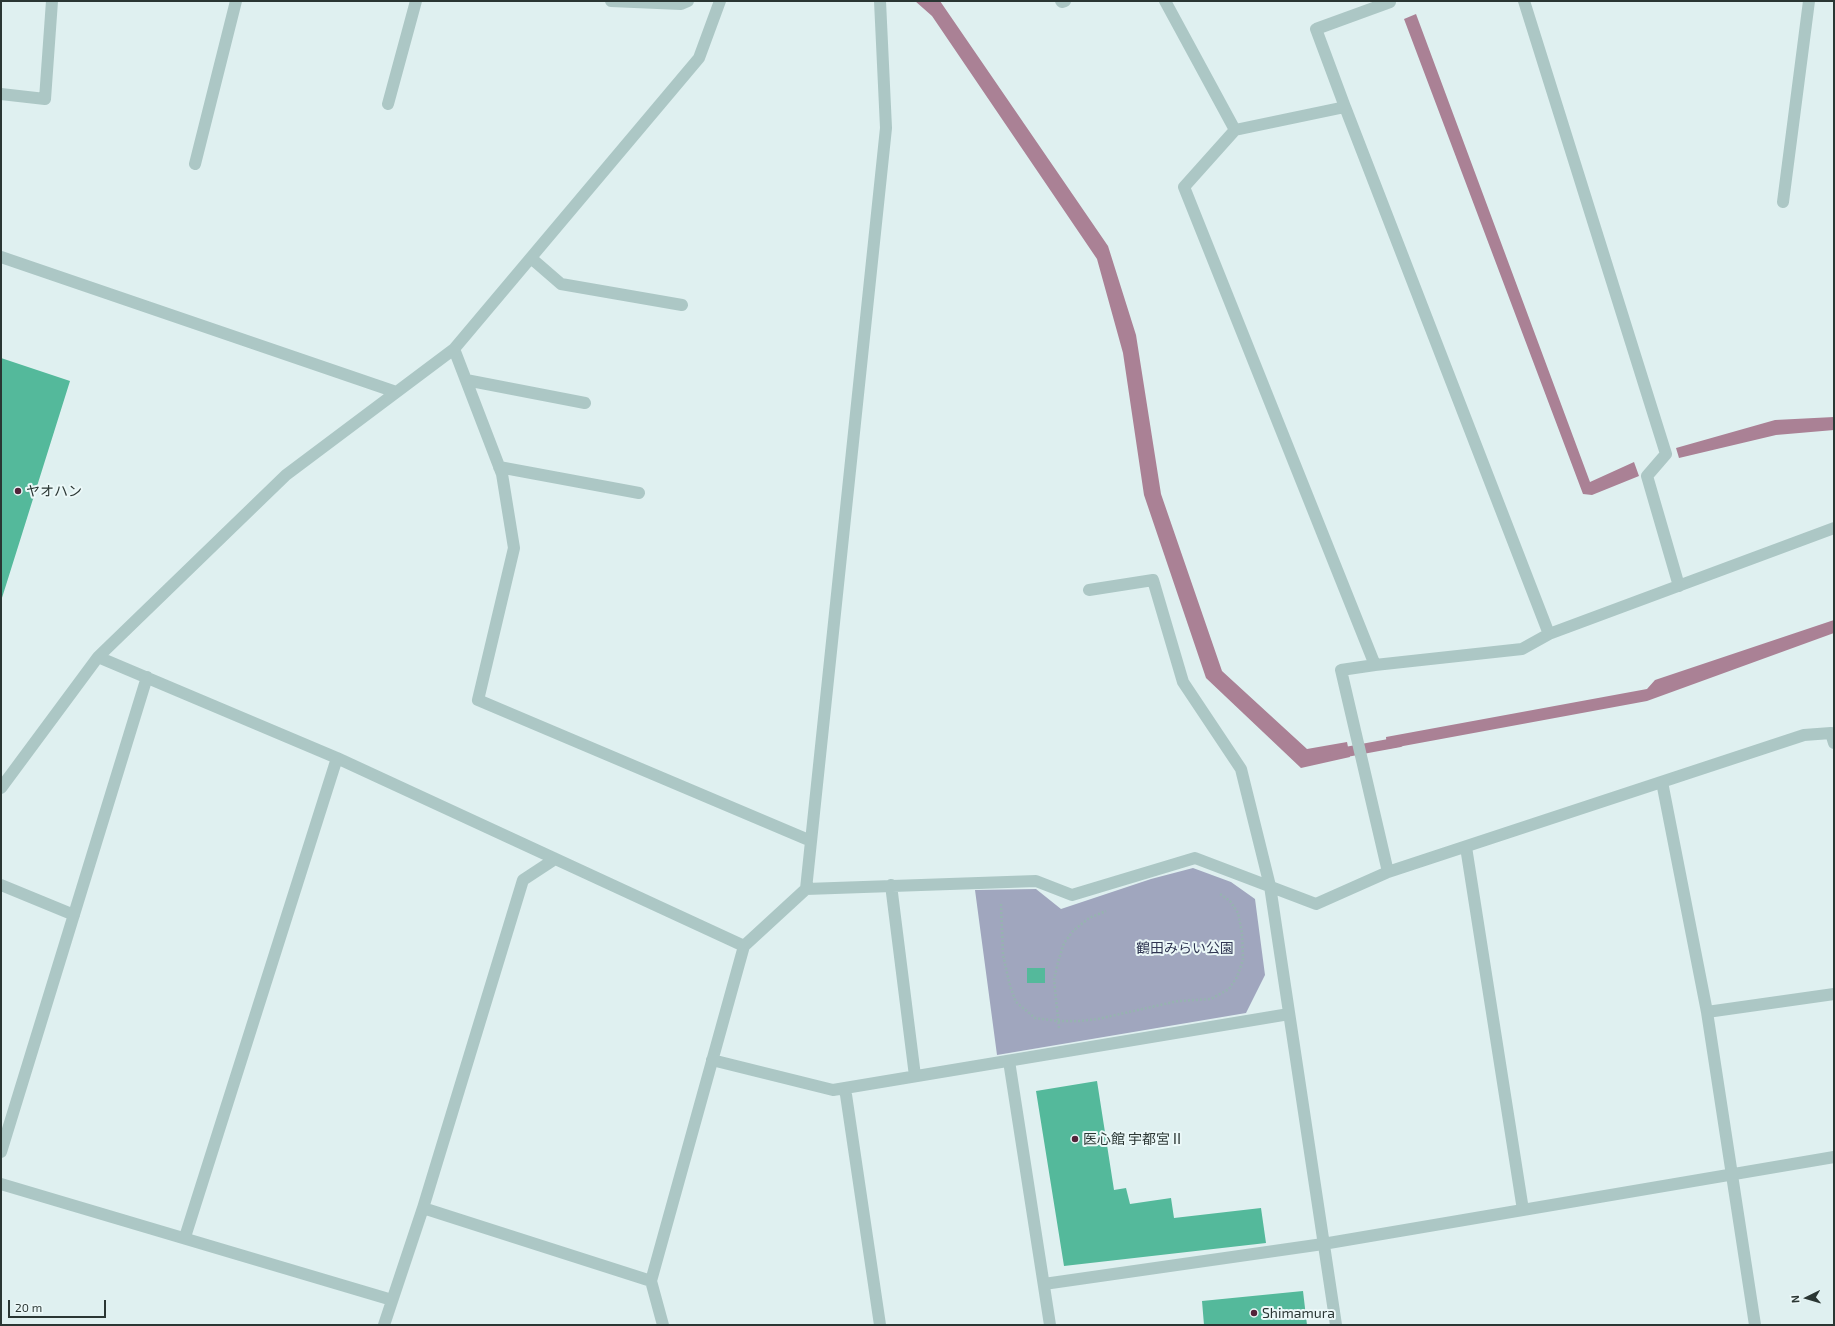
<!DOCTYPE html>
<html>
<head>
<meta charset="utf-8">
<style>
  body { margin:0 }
  #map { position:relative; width:1835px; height:1326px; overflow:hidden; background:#dff0f0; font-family:"Exo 2",sans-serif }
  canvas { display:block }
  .frame { position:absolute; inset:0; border:2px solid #2a3633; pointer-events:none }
  .north { position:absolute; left:1787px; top:1278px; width:40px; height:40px; -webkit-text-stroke:3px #ebf8f8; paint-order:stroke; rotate:265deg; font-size:11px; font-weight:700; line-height:16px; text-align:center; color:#2a3633 }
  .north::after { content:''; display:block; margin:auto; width:14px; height:18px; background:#2a3633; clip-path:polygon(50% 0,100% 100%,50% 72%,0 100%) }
  .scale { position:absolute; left:8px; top:1300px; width:98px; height:18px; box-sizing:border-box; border:2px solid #2a3633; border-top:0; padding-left:5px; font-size:12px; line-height:14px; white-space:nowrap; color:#2a3633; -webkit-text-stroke:3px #ebf8f8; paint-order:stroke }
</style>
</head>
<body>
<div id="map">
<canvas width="1835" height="1326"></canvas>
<div class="frame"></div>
<div class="north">N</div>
<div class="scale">20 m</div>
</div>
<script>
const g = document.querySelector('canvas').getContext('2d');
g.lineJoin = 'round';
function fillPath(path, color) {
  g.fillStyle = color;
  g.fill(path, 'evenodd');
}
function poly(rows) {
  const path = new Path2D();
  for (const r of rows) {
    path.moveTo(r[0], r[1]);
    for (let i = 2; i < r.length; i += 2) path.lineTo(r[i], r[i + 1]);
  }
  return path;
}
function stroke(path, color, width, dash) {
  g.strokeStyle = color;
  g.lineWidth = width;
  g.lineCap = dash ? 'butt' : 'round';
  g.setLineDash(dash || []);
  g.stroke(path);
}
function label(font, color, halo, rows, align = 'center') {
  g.font = font + ' "Exo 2","Noto Sans JP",sans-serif';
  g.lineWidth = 4;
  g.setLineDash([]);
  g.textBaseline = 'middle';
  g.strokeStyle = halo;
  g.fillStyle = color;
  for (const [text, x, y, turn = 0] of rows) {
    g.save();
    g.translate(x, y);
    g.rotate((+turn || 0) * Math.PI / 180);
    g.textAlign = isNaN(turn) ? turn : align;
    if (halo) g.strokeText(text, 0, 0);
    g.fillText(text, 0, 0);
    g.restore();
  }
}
fillPath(poly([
  [1193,868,1231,882,1255,899,1265,975,1246,1013,997,1055,975,890,1036,889,1061,909,1151,879]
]), '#a0a6be');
fillPath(poly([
  [915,1,940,1,1108,246,1136,335,1161,494,1222,671,1307,749,1347,742,1350,757,1301,768,1206,678,1144,495,1123,353,1097,259,932,16],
  [1416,14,1590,482,1634,462,1639,476,1592,495,1583,494,1404,19],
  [1834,417,1834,430,1776,435,1679,458,1676,448,1775,420],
  [1834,620,1834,633,1647,701,1387,749,1386,737,1647,689,1655,680]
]), '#aa8195');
stroke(poly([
  [1335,754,1400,742]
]), '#aa8195', 10);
fillPath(poly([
  [1,358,70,381,1,601],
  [1027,968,1045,968,1045,983,1027,983],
  [1097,1081,1114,1190,1126,1188,1130,1204,1171,1198,1174,1218,1261,1208,1266,1243,1064,1266,1036,1091],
  [1303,1291,1307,1325,1204,1325,1202,1301]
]), '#54b99b');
stroke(poly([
  [1001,904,1003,955,1010,986,1016,1002,1035,1018,1059,1021,1080,1021,1098,1019,1178,1001,1211,999,1229,989,1237,977,1243,960,1242,933,1238,913,1230,901,1220,894],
  [1059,1028,1054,980,1058,962,1064,943,1073,931,1089,918,1106,911]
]), '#96b3b0', 2.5, [2, 2]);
stroke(poly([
  [1783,202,1809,1]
]), '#acc7c5', 12);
stroke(poly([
  [611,1,681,4,688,1],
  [1061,1,1062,2,1065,1],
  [1165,1,1235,130,1345,107,1549,634],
  [1524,1,1666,454,1647,476,1679,586],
  [1,94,45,99,52,1],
  [388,104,416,1],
  [1345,107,1316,29,1390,2],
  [1235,130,1184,187,1375,665],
  [195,164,236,1],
  [1,257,396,392],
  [531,258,561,284,682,305],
  [454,349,502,474,514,548,478,700,811,841],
  [466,380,585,403],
  [499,467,639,493],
  [1089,590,1153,580,1183,682,1241,769,1270,886,1336,1325],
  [98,657,286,475,454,349,699,58,720,1],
  [1662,782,1707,1012],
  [1,788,98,657,337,758,744,946],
  [1466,847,1523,1210],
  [1388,872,1804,735,1831,733,1834,743],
  [1,885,74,915],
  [891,885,915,1076],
  [806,889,886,128,880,1],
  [712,1060,833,1090,1289,1014],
  [1009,1061,1050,1325],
  [845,1088,880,1325],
  [1,1152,147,677],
  [1,1184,392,1300],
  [423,1208,523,880,555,859],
  [185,1237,337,758],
  [651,1281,663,1325],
  [1044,1284,1323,1244,1834,1157],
  [384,1325,423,1208,651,1281,744,946,806,889,1036,881,1072,895,1195,858,1316,904,1388,872,1341,670,1375,665,1522,649,1549,634,1834,528],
  [1755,1325,1707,1012,1834,994]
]), '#acc7c5', 12);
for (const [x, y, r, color] of [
  [18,491,4,"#53243a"],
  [1075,1139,4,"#53243a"],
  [1254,1313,4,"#53243a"]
]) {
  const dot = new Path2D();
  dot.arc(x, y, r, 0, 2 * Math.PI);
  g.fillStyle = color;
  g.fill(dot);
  stroke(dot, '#ebf8f8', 1.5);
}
label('14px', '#2a3633', '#ebf8f8', [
  ["ヤオハン",26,491],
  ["医心館 宇都宮Ⅱ",1083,1139],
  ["Shimamura",1262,1313]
], 'left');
label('14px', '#303652', '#ebf8f8', [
  ["鶴田みらい公園",1185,948]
]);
</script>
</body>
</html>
